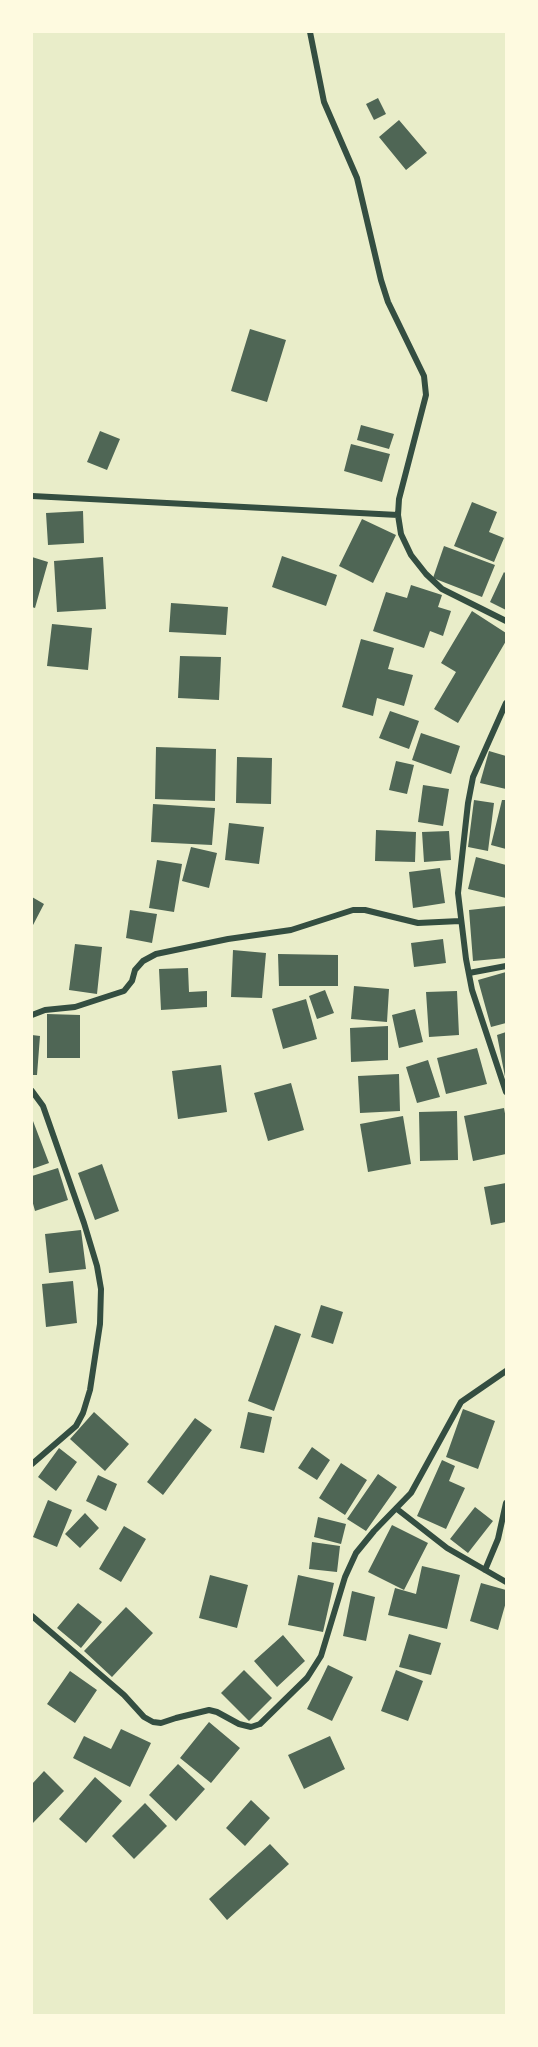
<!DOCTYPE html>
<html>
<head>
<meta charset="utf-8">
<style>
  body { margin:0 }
  #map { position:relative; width:538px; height:2047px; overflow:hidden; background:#e9edc9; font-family:Arial,sans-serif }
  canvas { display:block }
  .frame { position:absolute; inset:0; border:33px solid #fefae0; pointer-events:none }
</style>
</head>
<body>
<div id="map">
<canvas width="538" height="2047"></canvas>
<div class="frame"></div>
</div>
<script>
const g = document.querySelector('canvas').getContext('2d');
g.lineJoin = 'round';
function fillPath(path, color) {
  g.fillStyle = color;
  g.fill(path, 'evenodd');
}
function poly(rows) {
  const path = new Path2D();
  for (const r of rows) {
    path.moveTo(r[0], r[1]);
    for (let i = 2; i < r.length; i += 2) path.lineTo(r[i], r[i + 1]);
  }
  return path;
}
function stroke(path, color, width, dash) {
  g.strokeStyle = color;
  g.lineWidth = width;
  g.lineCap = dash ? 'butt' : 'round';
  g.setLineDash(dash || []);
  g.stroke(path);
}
fillPath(poly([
  [378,98,386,114,374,120,366,104],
  [399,120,427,153,406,170,379,137],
  [250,329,286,340,267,402,231,391],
  [361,425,394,434,389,449,357,440],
  [100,431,120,439,107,470,87,462],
  [351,444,390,454,382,482,344,471],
  [472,502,497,512,489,532,504,538,494,562,454,546],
  [83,511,84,543,48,545,46,513],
  [362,519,396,535,373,583,339,566],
  [444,546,495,565,482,597,433,578],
  [282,556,337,575,326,606,272,587],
  [32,557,48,562,35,608,32,607],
  [103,557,106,609,57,612,54,561],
  [504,572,506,574,506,610,490,602],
  [411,585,442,595,438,607,451,611,443,636,430,631,424,648,373,631,386,592,407,598],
  [171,603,228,607,226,635,169,632],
  [472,611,506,633,506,641,458,723,434,709,456,672,441,663],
  [52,624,92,628,88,670,47,666],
  [361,639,394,648,388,669,413,675,404,706,377,698,373,716,342,707],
  [180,656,221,657,219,700,178,698],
  [390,711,419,721,409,749,379,738],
  [421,733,460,746,451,774,412,760],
  [156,747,216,749,215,801,155,799],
  [489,751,506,756,506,789,480,783],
  [237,757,272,758,271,804,236,803],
  [396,761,414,765,407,794,389,790],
  [423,785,449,789,443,826,418,822],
  [474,800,494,803,488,851,468,847],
  [502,800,506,800,506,849,491,845],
  [153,804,215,808,212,845,151,842],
  [229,823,264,827,259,864,225,860],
  [376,830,416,832,415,862,375,861],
  [449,831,451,860,424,862,422,832],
  [191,847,217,853,209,888,182,881],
  [476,857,506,865,506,898,468,889],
  [157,860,182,864,174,912,149,908],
  [440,868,445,903,413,908,409,872],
  [32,897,44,904,32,927],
  [506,906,506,958,473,961,469,910],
  [130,910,157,914,152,943,126,938],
  [443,939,446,963,414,967,411,943],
  [75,944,102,947,97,994,69,990],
  [233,950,266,953,262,998,231,997],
  [278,954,338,955,338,986,279,986],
  [188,968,189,992,207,991,207,1007,161,1010,159,969],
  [506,972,506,1023,491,1027,478,980],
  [354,986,389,989,387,1022,351,1019],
  [325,990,334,1013,317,1019,309,996],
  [457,991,459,1035,429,1037,426,992],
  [306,999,317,1039,283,1049,272,1009],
  [415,1009,423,1042,399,1048,392,1015],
  [47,1014,80,1015,80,1058,47,1058],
  [388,1026,388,1060,351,1062,350,1028],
  [506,1032,506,1077,505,1077,497,1035],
  [32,1035,40,1036,37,1075,32,1075],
  [477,1048,487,1084,446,1094,437,1058],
  [428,1060,440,1097,417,1103,406,1067],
  [221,1065,227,1112,178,1119,172,1071],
  [399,1074,400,1111,360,1113,358,1076],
  [291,1083,304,1130,268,1141,254,1093],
  [504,1108,506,1119,506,1154,473,1161,464,1116],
  [457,1111,458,1160,420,1161,419,1112],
  [403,1116,411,1164,368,1172,360,1124],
  [33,1121,49,1163,32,1169,32,1122],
  [102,1164,119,1211,95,1220,78,1173],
  [58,1168,68,1200,35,1211,32,1200,32,1176],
  [506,1183,506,1222,491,1225,484,1187],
  [81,1230,86,1269,49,1273,45,1234],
  [73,1281,77,1323,46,1327,42,1284],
  [321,1305,343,1312,333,1344,311,1337],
  [275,1325,301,1334,274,1411,248,1401],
  [463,1409,495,1421,478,1469,446,1457],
  [94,1412,129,1444,105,1471,70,1439],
  [248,1412,272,1417,264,1453,240,1448],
  [195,1418,212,1430,163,1495,147,1482],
  [312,1447,330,1460,317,1480,298,1468],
  [59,1448,77,1462,56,1491,38,1477],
  [442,1460,455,1466,449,1481,465,1488,446,1529,417,1516],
  [341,1463,367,1480,345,1515,319,1498],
  [378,1474,397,1487,366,1531,347,1519],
  [98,1475,117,1484,106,1511,86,1501],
  [48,1500,72,1510,57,1547,33,1537],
  [475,1507,493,1521,468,1553,450,1539],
  [85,1513,99,1528,80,1548,65,1534],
  [318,1517,346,1524,341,1544,314,1537],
  [392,1525,428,1543,404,1590,368,1572],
  [124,1526,146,1539,121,1582,99,1569],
  [312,1542,340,1546,337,1572,309,1569],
  [422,1566,460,1575,447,1629,388,1615,395,1588,416,1594],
  [210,1575,248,1585,237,1628,199,1618],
  [298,1575,334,1583,323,1632,288,1625],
  [481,1583,506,1590,506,1602,498,1630,470,1621],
  [352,1591,375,1597,366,1641,343,1636],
  [78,1603,102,1622,81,1648,57,1628],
  [126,1607,153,1633,112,1677,84,1651],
  [409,1634,441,1643,431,1675,399,1667],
  [283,1635,305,1661,277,1687,254,1661],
  [328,1665,353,1677,332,1721,307,1709],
  [244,1670,272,1698,249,1721,221,1693],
  [396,1670,423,1681,408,1721,381,1711],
  [70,1671,97,1690,75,1723,47,1704],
  [209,1722,240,1748,211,1783,180,1758],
  [121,1729,151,1743,130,1787,73,1758,84,1736,111,1749],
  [330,1736,345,1769,304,1789,288,1755],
  [178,1764,205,1789,176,1821,149,1795],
  [44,1771,64,1791,32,1824,32,1784],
  [95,1777,122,1801,86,1843,59,1819],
  [251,1800,270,1818,245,1846,226,1828],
  [145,1803,167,1826,134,1859,112,1836],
  [270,1844,289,1864,227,1920,209,1899]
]), '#4f6655');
stroke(poly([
  [310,32,324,102,357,178,381,280,388,302,424,376,426,395,399,499,398,515,401,534,411,555,426,574,442,589,506,621],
  [32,496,398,515],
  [506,703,473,777,468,803,458,893,466,959,472,990,506,1092],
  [469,973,506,966],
  [32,1015,45,1010,75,1007,124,991,132,981,135,970,143,961,156,954,228,939,291,930,353,910,365,910,418,923,460,921],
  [32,1091,43,1106,84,1223,97,1266,101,1289,100,1324,90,1390,83,1413,76,1426,32,1464],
  [397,1509,447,1548,506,1582],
  [485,1570,498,1539,506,1503],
  [32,1616,124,1695,144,1717,153,1722,161,1723,176,1718,209,1710,217,1712,239,1724,251,1727,260,1724,307,1678,321,1656,345,1577,356,1553,374,1531,411,1493,461,1402,506,1371]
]), '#344e41', 6);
</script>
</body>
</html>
